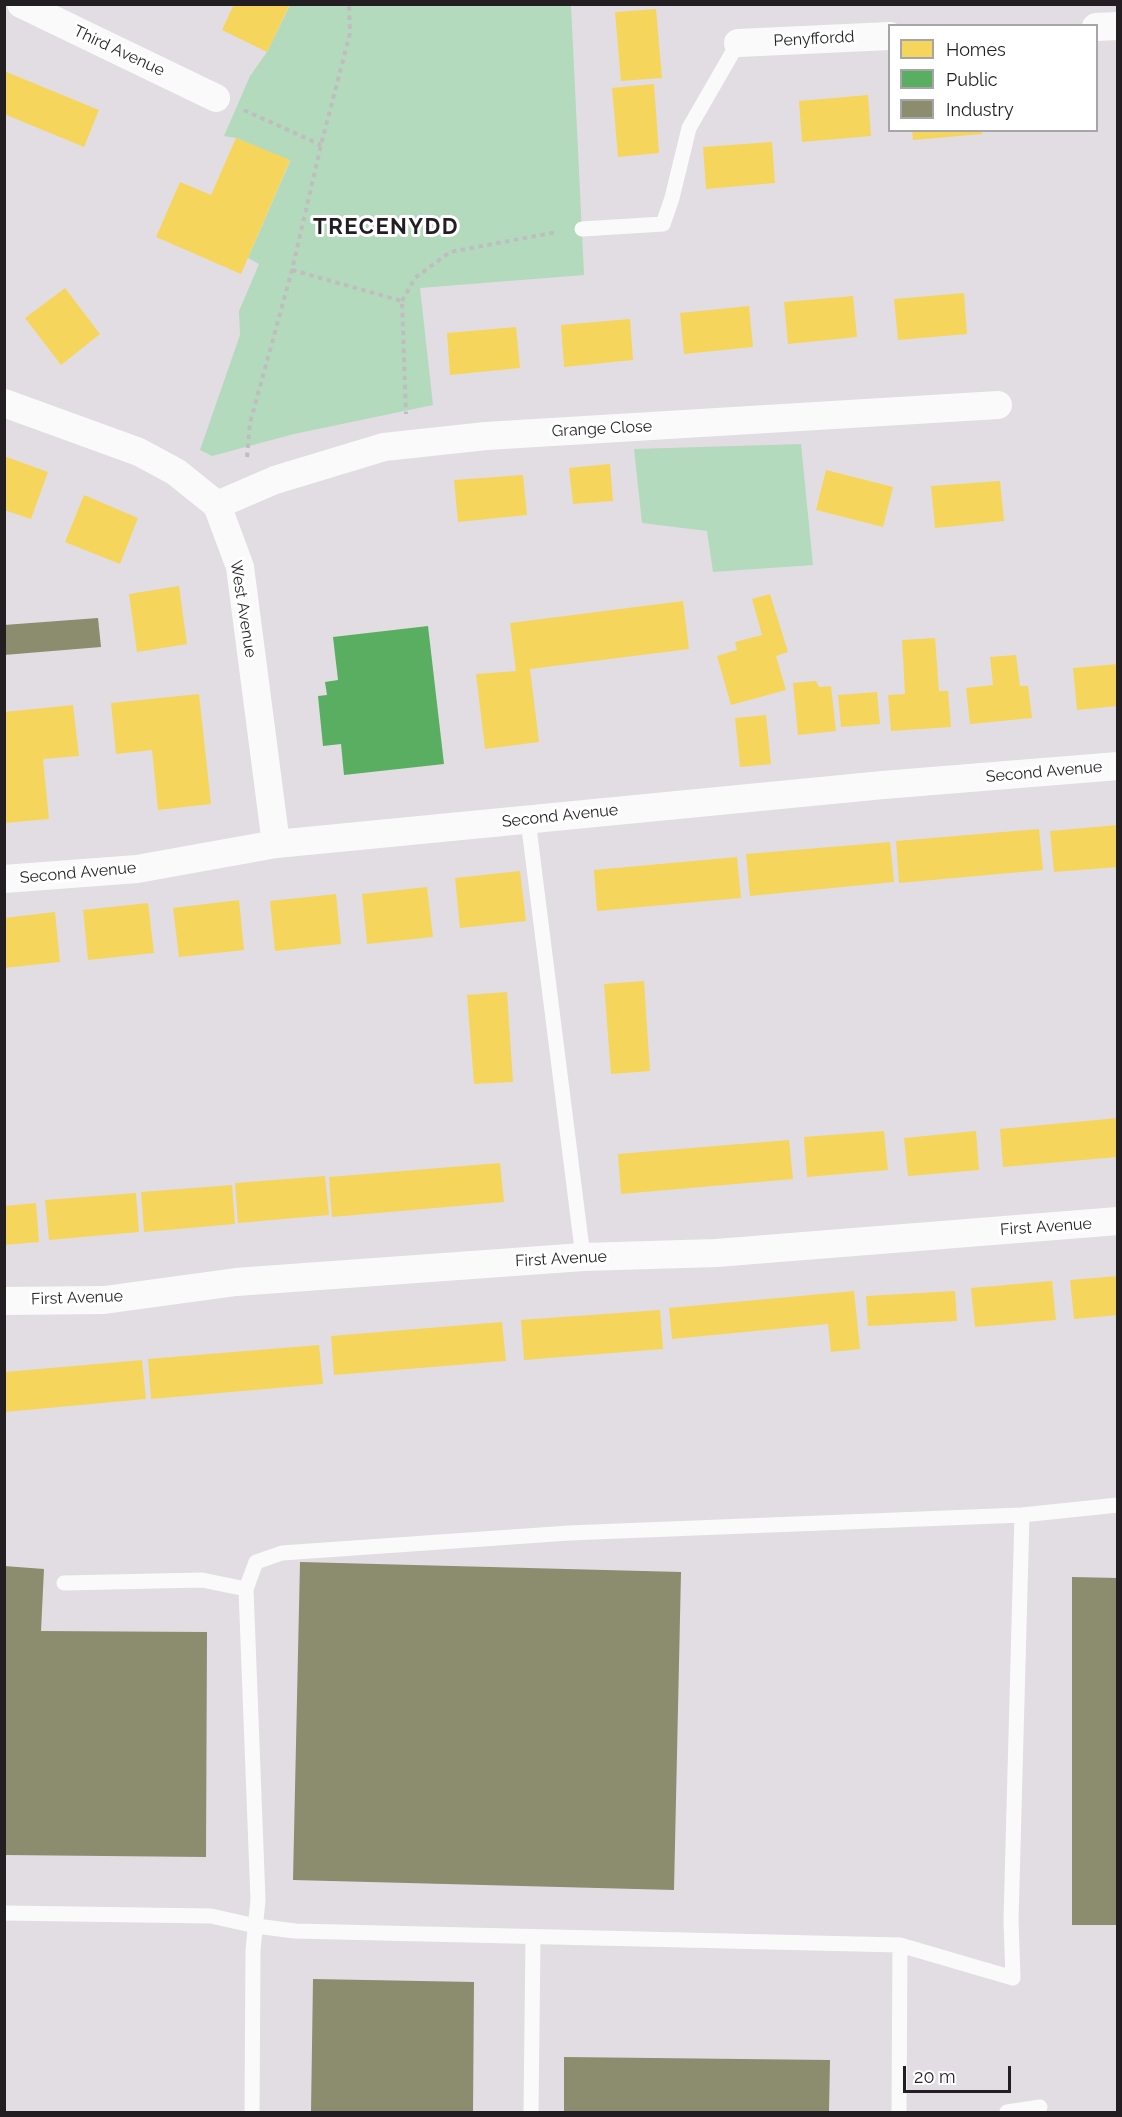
<!DOCTYPE html>
<html>
<head>
<meta charset="utf-8">
<style>
  body { margin:0 }
  #map { position:relative; width:1122px; height:2117px; overflow:hidden; background:#e2dde3; font-family:Raleway,sans-serif }
  canvas { display:block }
  .frame { position:absolute; inset:0; border:6px solid #221e22; pointer-events:none }
  .legend { position:absolute; left:888px; top:24px; width:210px; height:108px; box-sizing:border-box; background:#fff; border:2px solid #a7a5a7; margin:0; padding:8px 10px; list-style:none; font-size:18px; color:#221e22 }
  .legend li { display:flex; align-items:center; gap:12px; height:30px }
  .legend b { width:30px; border:2px solid #a7a5a7 }
  .scale { position:absolute; left:903px; top:2066px; width:108px; height:27px; box-sizing:border-box; border:3px solid #221e22; border-top:0; padding-left:8px; font-size:18px; line-height:21px; white-space:nowrap; color:#221e22; -webkit-text-stroke:4px #fff; paint-order:stroke }
</style>
</head>
<body>
<div id="map">
<canvas width="1122" height="2117"></canvas>
<div class="frame"></div>
<ul class="legend">
<li><b style="height:16px;background:#f6d55c"></b>Homes</li>
<li><b style="height:16px;background:#5aae61"></b>Public</li>
<li><b style="height:16px;background:#8c8c6e"></b>Industry</li>
</ul>
<div class="scale">20 m</div>
</div>
<script>
const g = document.querySelector('canvas').getContext('2d');
g.lineJoin = 'round';
function fillPath(path, color) {
  g.fillStyle = color;
  g.fill(path, 'evenodd');
}
function poly(rows) {
  const path = new Path2D();
  for (const r of rows) {
    path.moveTo(r[0], r[1]);
    for (let i = 2; i < r.length; i += 2) path.lineTo(r[i], r[i + 1]);
  }
  return path;
}
function stroke(path, color, width, dash) {
  g.strokeStyle = color;
  g.lineWidth = width;
  g.lineCap = dash ? 'butt' : 'round';
  g.setLineDash(dash || []);
  g.stroke(path);
}
function label(font, color, halo, rows, align = 'center') {
  g.font = font + ' Raleway,sans-serif';
  g.lineWidth = 6;
  g.setLineDash([]);
  g.textBaseline = 'middle';
  g.strokeStyle = halo;
  g.fillStyle = color;
  for (const [text, x, y, turn = 0] of rows) {
    g.save();
    g.translate(x, y);
    g.rotate((+turn || 0) * Math.PI / 180);
    g.textAlign = isNaN(turn) ? turn : align;
    if (halo) g.strokeText(text, 0, 0);
    g.fillText(text, 0, 0);
    g.restore();
  }
}
fillPath(poly([
  [290,5,571,5,584,275,420,288,433,405,294,434,212,456,200,450,240,335,239,311,259,264,248,258,290,161,236,138,224,136,250,76,267,52],
  [801,444,813,565,713,572,707,531,642,523,634,449]
]), '#b3dabc');
fillPath(poly([
  [234,4,290,4,267,52,222,30],
  [656,9,662,78,621,81,615,12],
  [4,71,99,110,84,147,4,114],
  [654,84,659,153,618,157,612,88],
  [868,95,871,136,802,142,799,101],
  [912,130,982,130,982,134,913,140],
  [236,138,290,160,241,274,156,237,180,182,211,195],
  [772,142,775,183,706,189,703,147],
  [65,288,100,334,61,365,25,318],
  [964,293,967,334,898,340,894,299],
  [853,296,857,337,788,344,784,302],
  [749,306,753,347,684,354,680,313],
  [630,319,633,360,564,367,561,325],
  [516,327,520,368,450,375,447,333],
  [4,456,48,472,31,519,4,510],
  [610,464,613,501,573,504,569,468],
  [826,470,893,487,883,527,816,510],
  [523,475,527,515,458,522,454,480],
  [1000,481,1004,521,935,528,931,486],
  [84,495,138,518,120,564,65,542],
  [179,586,187,644,137,652,129,594],
  [770,594,788,652,776,656,786,690,731,705,717,656,737,650,735,642,762,635,752,599],
  [683,601,689,649,530,669,539,742,485,749,476,674,516,671,510,623],
  [935,638,939,691,948,691,951,727,891,731,888,695,905,694,902,640],
  [1016,655,1020,686,1028,686,1032,718,970,724,966,688,993,685,990,657],
  [1118,664,1118,706,1077,710,1073,668],
  [816,681,819,687,831,686,836,731,798,735,793,683],
  [877,692,880,724,841,727,838,695],
  [199,694,211,804,158,810,152,750,116,754,111,703],
  [73,705,79,756,43,759,49,819,4,823,4,712],
  [766,715,771,764,740,767,735,718],
  [1118,825,1118,867,1054,872,1050,831],
  [1039,829,1043,870,899,883,896,841],
  [890,842,894,882,750,896,746,854],
  [737,857,741,898,597,911,594,870],
  [520,871,526,921,460,928,455,878],
  [427,887,433,937,367,944,362,894],
  [336,894,341,944,275,951,270,901],
  [239,900,244,950,179,957,173,908],
  [148,903,154,953,88,960,83,910],
  [55,912,60,962,4,968,4,918],
  [644,981,650,1071,611,1074,604,984],
  [507,992,513,1082,474,1084,467,995],
  [1118,1118,1118,1157,1003,1167,1000,1129],
  [884,1131,888,1170,807,1177,804,1137],
  [976,1131,979,1170,908,1176,904,1138],
  [789,1140,793,1179,621,1194,618,1154],
  [500,1163,504,1202,332,1217,329,1177],
  [325,1176,329,1215,238,1223,235,1183],
  [232,1185,235,1224,144,1232,141,1192],
  [136,1193,139,1232,49,1240,45,1200],
  [36,1203,39,1242,4,1245,4,1206],
  [1118,1276,1118,1315,1074,1319,1070,1280],
  [1052,1281,1056,1320,975,1327,971,1288],
  [854,1291,860,1349,831,1352,828,1324,672,1339,669,1308],
  [955,1291,957,1321,868,1326,866,1296],
  [660,1310,663,1349,524,1360,521,1320],
  [502,1322,506,1361,334,1375,331,1336],
  [319,1345,323,1384,151,1399,148,1359],
  [142,1360,146,1399,5,1412,5,1372]
]), '#f6d55c');
fillPath(poly([
  [428,626,444,764,344,775,341,744,323,746,318,696,327,695,325,682,338,680,333,637]
]), '#5aae61');
fillPath(poly([
  [98,618,101,647,4,655,4,625],
  [300,1562,681,1572,674,1890,293,1880],
  [4,1566,44,1569,41,1631,207,1632,206,1857,4,1855],
  [1072,1577,1118,1578,1118,1925,1072,1925],
  [313,1979,474,1982,473,2112,311,2112],
  [564,2057,830,2060,829,2112,564,2112]
]), '#8c8c6e');
stroke(poly([
  [244,110,321,145],
  [292,270,402,301,406,414],
  [402,301,415,278,450,252,557,232],
  [247,457,250,423,292,270,321,145,350,33,349,4]
]), '#bfbdbf', 4, [4.5, 4.5]);
stroke(poly([
  [582,229,663,224,672,198,689,128,738,43],
  [528,820,583,1257],
  [64,1583,202,1580,246,1589],
  [4,1913,211,1916,256,1926,295,1931,900,1945,1013,1978,1011,1920,1022,1515],
  [252,2112,253,1950,258,1900,246,1589,256,1562,282,1553,569,1533,1022,1515,1118,1505],
  [531,2112,533,1937],
  [899,2112,900,1945],
  [1007,2112,1040,2107]
]), '#fbfafb', 15);
stroke(poly([
  [21,4,216,98],
  [1096,27,1118,26],
  [738,43,890,36],
  [4,403,139,452,176,472,217,505,240,567,276,844],
  [217,505,275,480,384,447,486,436,998,405],
  [4,879,137,869,276,844,883,785,1118,766],
  [4,1301,104,1300,236,1282,583,1257,716,1253,1118,1221]
]), '#fbfafb', 28);
label('16px', '#221e22', '#fff', [
  ["Penyffordd",814,39,-3],
  ["Third Avenue",119,51,25],
  ["Grange Close",602,429,-3],
  ["West Avenue",243,609,81],
  ["Second Avenue",1044,772,-5],
  ["Second Avenue",560,816,-6],
  ["Second Avenue",78,873,-5],
  ["First Avenue",1046,1227,-4],
  ["First Avenue",561,1259,-3],
  ["First Avenue",77,1298,-2]
]);
g.letterSpacing = '1.5px';
label('bold 22px', '#221e22', '#fff', [
  ["TRECENYDD",386,227]
]);
g.letterSpacing = '0px';
</script>
</body>
</html>
